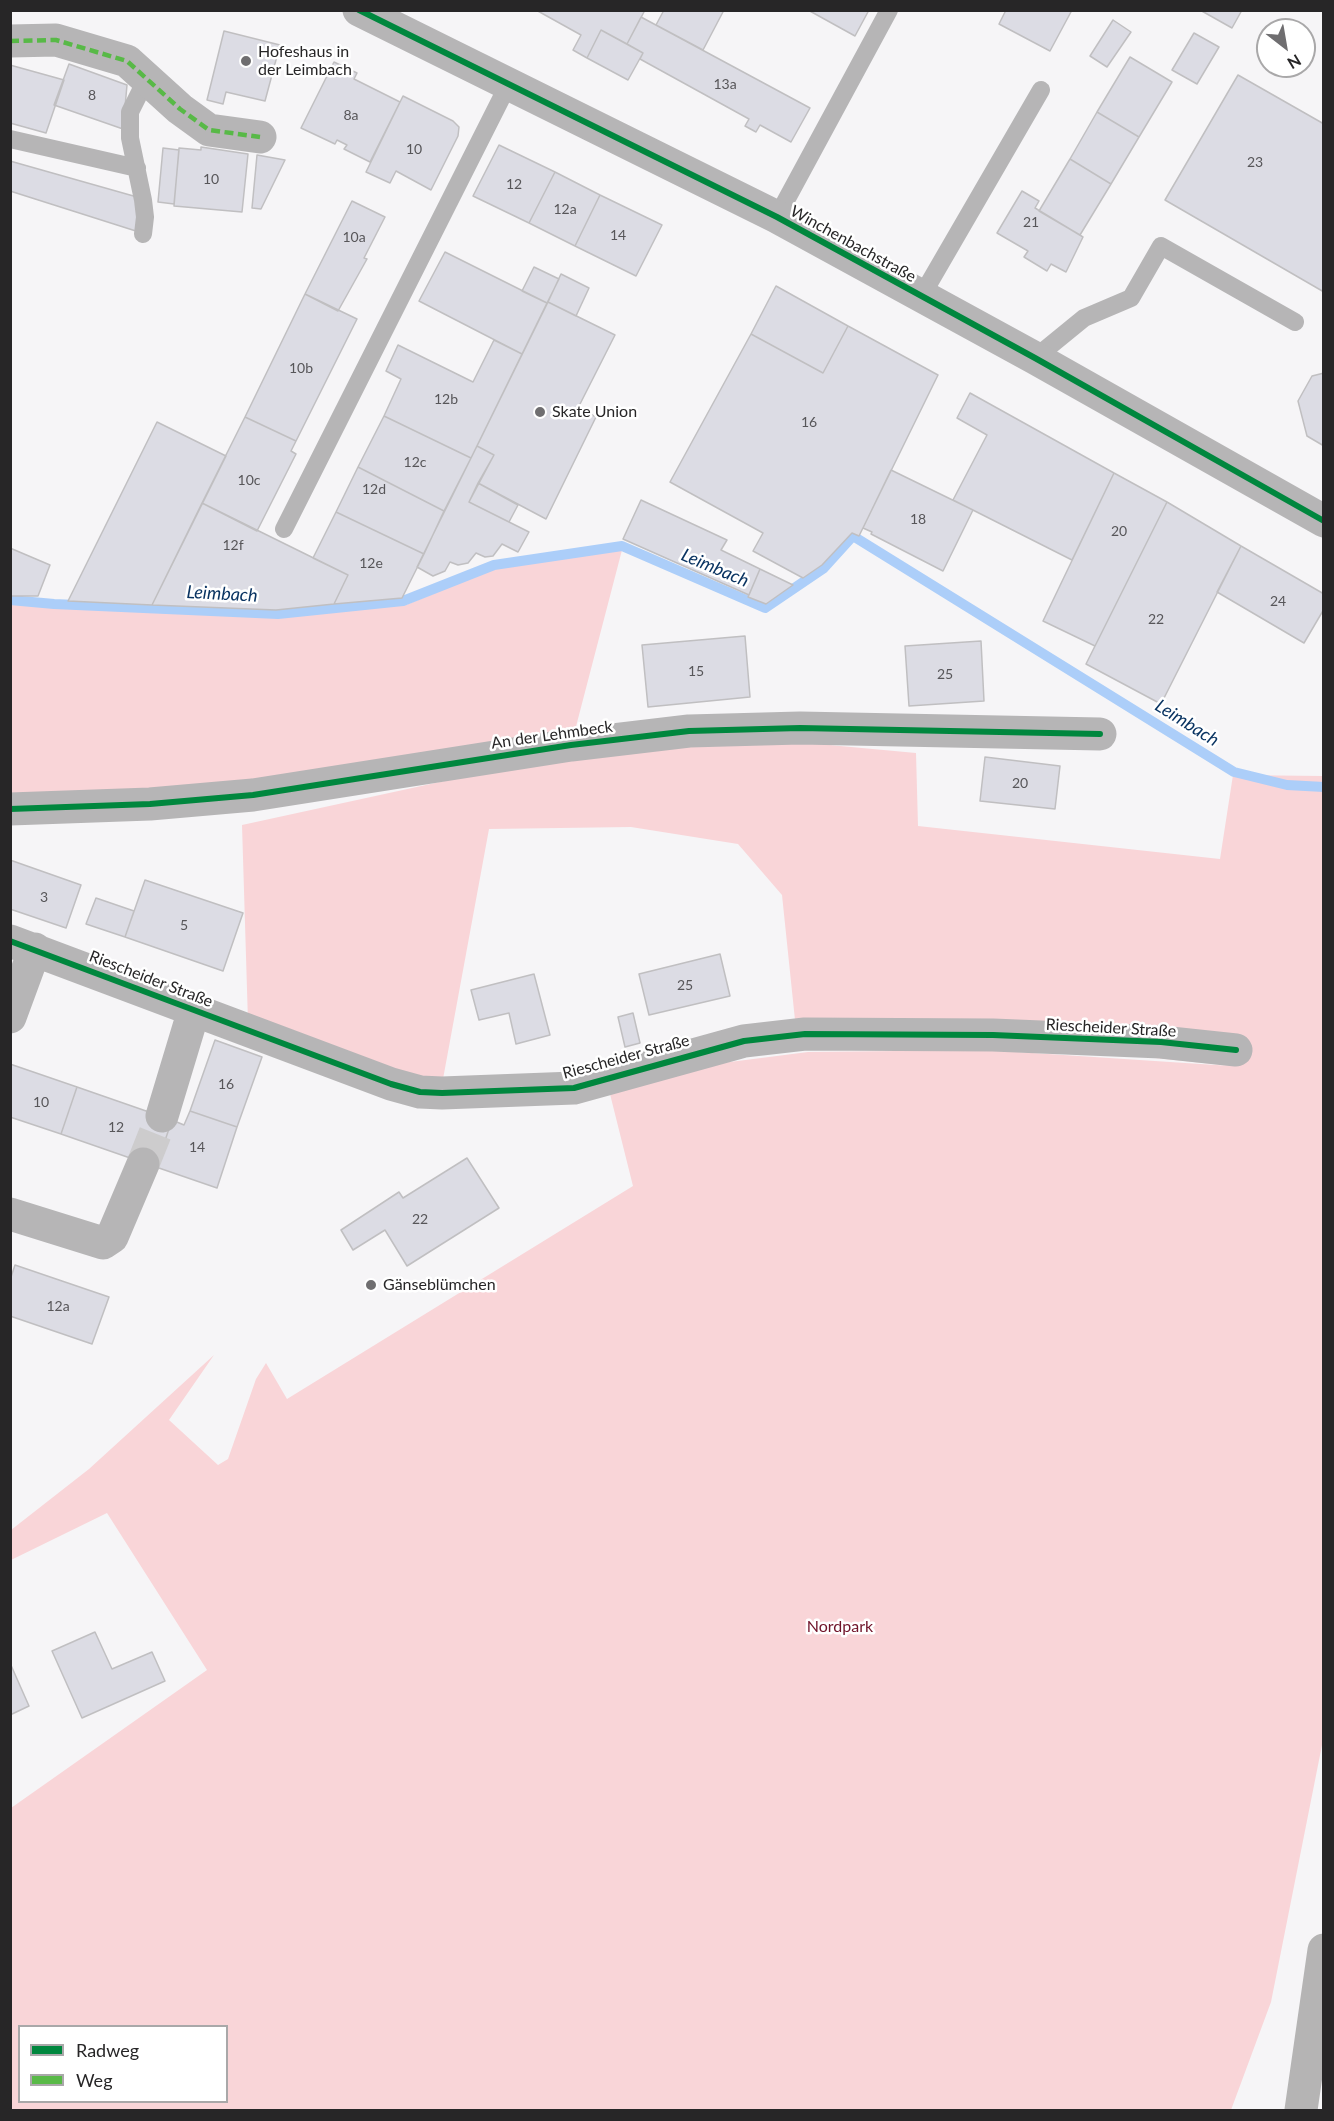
<!DOCTYPE html>
<html>
<head>
<meta charset="utf-8">
<style>
  body { margin:0 }
  #map { position:relative; width:1334px; height:2121px; overflow:hidden; background:#f6f5f7; font-family:Lato,sans-serif }
  canvas { display:block }
  .frame { position:absolute; inset:0; border:12px solid #272627; pointer-events:none }
  .legend { position:absolute; left:18px; top:2025px; width:210px; height:78px; box-sizing:border-box; background:#fff; border:2px solid #a9a8a9; margin:0; padding:8px 10px; list-style:none; font-size:18px; color:#272627 }
  .legend li { display:flex; align-items:center; gap:12px; height:30px }
  .legend b { width:30px; border:2px solid #a9a8a9 }
  .north { position:absolute; left:1256px; top:18px; width:60px; height:60px; box-sizing:border-box; background:#fff; border:2px solid #a9a8a9; border-radius:50%; rotate:149deg; font-size:16px; font-weight:700; line-height:24px; text-align:center; color:#272627 }
  .north::after { content:''; display:block; margin:auto; width:21px; height:27px; background:#6f6e70; clip-path:polygon(50% 0,100% 100%,50% 72%,0 100%) }
</style>
</head>
<body>
<div id="map">
<canvas width="1334" height="2121"></canvas>
<div class="frame"></div>
<ul class="legend">
<li><b style="height:8px;background:#00873e"></b>Radweg</li>
<li><b style="height:8px;background:#58b947"></b>Weg</li>
</ul>
<div class="north">N</div>
</div>
<script>
const g = document.querySelector('canvas').getContext('2d');
g.lineJoin = 'round';
function fillPath(path, color) {
  g.fillStyle = color;
  g.fill(path, 'evenodd');
}
function poly(rows) {
  const path = new Path2D();
  for (const r of rows) {
    path.moveTo(r[0], r[1]);
    for (let i = 2; i < r.length; i += 2) path.lineTo(r[i], r[i + 1]);
  }
  return path;
}
function stroke(path, color, width, dash) {
  g.strokeStyle = color;
  g.lineWidth = width;
  g.lineCap = dash ? 'butt' : 'round';
  g.setLineDash(dash || []);
  g.stroke(path);
}
function label(font, color, halo, rows, align = 'center') {
  g.font = font + ' Lato,sans-serif';
  g.lineWidth = 5;
  g.setLineDash([]);
  g.textBaseline = 'middle';
  g.strokeStyle = halo;
  g.fillStyle = color;
  for (const [text, x, y, turn = 0] of rows) {
    g.save();
    g.translate(x, y);
    g.rotate((+turn || 0) * Math.PI / 180);
    g.textAlign = isNaN(turn) ? turn : align;
    if (halo) g.strokeText(text, 0, 0);
    g.fillText(text, 0, 0);
    g.restore();
  }
}
fillPath(poly([
  [622,550,573,738,161,799,11,795,11,603,278,618,406,605,494,569],
  [786,741,916,753,918,826,1220,859,1233,775,1323,776,1323,1740,1271,2002,1231,2110,11,2110,11,1808,207,1670,107,1513,11,1560,11,1530,89,1469,214,1355,169,1420,218,1465,228,1459,256,1379,266,1363,287,1399,633,1186,609,1090,722,1063,808,1052,987,1050,1231,1066,795,1020,782,895,738,844,631,827,489,829,443,1079,380,1070,248,1022,242,825,481,773,676,742],
  [20,2026,226,2026,226,2102,20,2102]
]), '#f9d5d8');
stroke(poly([
  [10,600,54,604,278,614,403,601,494,565,622,546,765,608,824,568,853,536,1234,772,1287,785,1324,787]
]), '#accef9', 10);
const building = poly([
  [536,10,645,10,627,44,601,30,587,58,573,50,581,35,536,10],
  [664,10,724,10,703,50,656,25,664,10],
  [808,10,869,10,855,36,808,10],
  [1006,10,1072,10,1050,51,999,24,1006,10],
  [1200,10,1242,10,1232,28,1200,10],
  [641,17,810,108,791,142,760,125,756,132,745,126,749,119,640,59,643,53,627,44,641,17],
  [1113,20,1131,32,1107,67,1090,56,1113,20],
  [601,30,643,53,628,80,587,58,601,30],
  [224,31,280,45,265,101,226,92,223,104,207,100,224,31],
  [1194,33,1219,47,1197,84,1172,70,1194,33],
  [1130,57,1172,82,1139,137,1097,112,1130,57],
  [334,62,357,73,354,79,400,102,370,162,344,149,347,145,337,140,335,144,301,128,334,62],
  [69,64,127,85,123,129,54,105,69,64],
  [10,65,64,80,46,133,10,123,10,65],
  [1238,75,1324,124,1324,292,1165,200,1238,75],
  [403,96,453,121,459,127,458,136,431,190,396,171,390,183,366,172,403,96],
  [1097,112,1139,137,1111,184,1070,159,1097,112],
  [499,145,555,172,529,223,473,196,499,145],
  [201,147,248,154,242,212,174,206,179,148,201,150,201,147],
  [163,148,179,150,174,204,158,202,163,148],
  [257,155,285,160,261,209,252,208,257,155],
  [1070,159,1111,184,1080,235,1039,211,1070,159],
  [10,161,137,197,139,232,10,191,10,161],
  [555,172,600,195,575,246,529,223,555,172],
  [1022,191,1039,201,1035,208,1083,237,1066,272,1051,264,1047,271,1024,257,1028,251,997,233,1022,191],
  [600,195,662,225,636,276,575,246,600,195],
  [352,201,385,217,364,258,367,259,338,311,305,294,352,201],
  [445,252,547,303,522,354,419,301,445,252],
  [534,267,559,279,547,303,522,291,534,267],
  [561,274,589,288,576,316,548,302,561,274],
  [776,286,848,326,823,373,751,334,776,286],
  [305,294,357,319,296,441,245,417,305,294],
  [548,302,615,335,578,408,596,417,546,519,478,483,494,455,477,446,548,302],
  [848,326,938,375,859,536,852,533,822,565,803,578,753,551,763,533,670,482,751,334,823,373,848,326],
  [494,340,522,354,471,458,384,416,401,379,386,371,398,345,473,382,494,340],
  [1324,373,1324,446,1307,436,1298,401,1312,376,1324,373],
  [970,393,1114,473,1072,560,953,500,987,435,957,418,970,393],
  [384,416,471,458,444,511,358,467,384,416],
  [245,417,296,441,291,451,296,454,257,531,202,503,245,417],
  [157,422,226,456,152,605,68,601,157,422],
  [477,446,494,455,469,502,529,532,518,552,502,544,493,556,485,557,476,553,468,563,458,565,450,562,445,571,433,576,417,567,477,446],
  [358,467,444,511,424,554,336,512,358,467],
  [891,470,973,510,943,571,871,534,872,532,863,528,891,470],
  [1114,473,1167,502,1095,646,1043,621,1114,473],
  [478,483,518,505,509,522,469,502,478,483],
  [641,500,727,540,721,550,760,569,749,595,623,539,641,500],
  [1167,502,1241,546,1161,704,1086,664,1167,502],
  [202,503,348,575,334,604,276,610,152,605,202,503],
  [336,512,424,554,402,598,334,604,348,575,313,558,336,512],
  [1241,546,1324,594,1324,609,1304,643,1217,592,1241,546],
  [10,548,50,565,38,596,10,596,10,548],
  [760,569,793,585,766,604,748,597,760,569],
  [745,636,750,697,648,707,642,645,745,636],
  [981,641,984,701,909,706,905,646,981,641],
  [985,757,1060,766,1055,809,980,801,985,757],
  [10,860,81,885,66,928,10,909,10,860],
  [145,880,243,913,223,971,125,937,145,880],
  [96,898,134,911,125,937,86,924,96,898],
  [720,954,730,996,649,1015,639,974,720,954],
  [534,974,550,1035,516,1044,509,1013,479,1020,471,990,534,974],
  [633,1013,640,1043,625,1047,618,1017,633,1013],
  [215,1040,262,1057,237,1127,190,1111,215,1040],
  [10,1064,77,1087,61,1134,10,1117,10,1064],
  [77,1087,172,1120,156,1167,61,1134,77,1087],
  [190,1111,237,1127,217,1188,156,1167,172,1120,184,1125,190,1111],
  [467,1158,499,1208,407,1266,385,1230,353,1250,341,1230,399,1192,403,1198,467,1158],
  [15,1265,109,1297,92,1344,10,1316,10,1280,15,1265],
  [95,1632,112,1669,152,1652,165,1681,82,1718,52,1651,95,1632],
  [10,1663,29,1706,10,1715,10,1663]
]);
fillPath(building, '#dcdce4');
stroke(building, '#c0bfc1', 1.5);
stroke(poly([
  [143,1164,162,1116]
]), '#cdcccd', 33, [33, 16]);
stroke(poly([
  [10,139,137,168],
  [777,217,889,10],
  [143,234,145,217,143,200,130,138,130,112,146,80],
  [921,297,1041,90],
  [1035,358,1084,318,1131,298,1161,246,1295,322],
  [284,529,509,83]
]), '#b6b5b6', 18);
stroke(poly([
  [359,10,777,217,1035,358,1324,521],
  [10,41,56,40,127,61,180,109,209,130,260,137],
  [10,809,150,804,253,795,571,745,689,731,800,728,1100,734],
  [10,941,391,1084,420,1092,442,1093,574,1088,744,1041,805,1034,993,1035,1161,1042,1236,1050],
  [10,1017,35,949],
  [162,1116,194,1010],
  [10,1214,103,1243,112,1237,143,1164]
]), '#b6b5b6', 33);
stroke(poly([
  [1301,2110,1324,1950]
]), '#b5b4b4', 33);
stroke(poly([
  [10,41,56,40,127,61,180,109,209,130,260,137]
]), '#58b947', 4.5, [9, 4.5]);
stroke(poly([
  [359,10,777,217,1035,358,1324,521],
  [10,809,150,804,253,795,571,745,689,731,800,728,1100,734],
  [10,941,391,1084,420,1092,442,1093,574,1088,744,1041,805,1034,993,1035,1161,1042,1236,1050]
]), '#00873e', 6);
for (const [x, y, r, color] of [
  [246,61,6,"#6f6e70"],
  [540,412,6,"#6f6e70"],
  [371,1285,6,"#6f6e70"]
]) {
  const dot = new Path2D();
  dot.arc(x, y, r, 0, 2 * Math.PI);
  g.fillStyle = color;
  g.fill(dot);
  stroke(dot, '#fff', 2);
}
label('14px', '#575659', null, [
  ["13a",725,84],
  ["8",92,95],
  ["8a",351,115],
  ["10",414,149],
  ["23",1255,162],
  ["10",211,179],
  ["12",514,184],
  ["12a",565,209],
  ["21",1031,222],
  ["14",618,235],
  ["10a",354,237],
  ["10b",301,368],
  ["12b",446,399],
  ["16",809,422],
  ["12c",415,462],
  ["10c",249,480],
  ["12d",374,489],
  ["18",918,519],
  ["20",1119,531],
  ["12f",233,545],
  ["12e",371,563],
  ["24",1278,601],
  ["22",1156,619],
  ["15",696,671],
  ["25",945,674],
  ["20",1020,783],
  ["3",44,897],
  ["5",184,925],
  ["25",685,985],
  ["16",226,1084],
  ["10",41,1102],
  ["12",116,1127],
  ["14",197,1147],
  ["22",420,1219],
  ["12a",58,1306]
]);
label('16px', '#272627', '#fff', [
  ["Hofeshaus in",258,52],
  ["der Leimbach",258,70],
  ["Skate Union",552,412],
  ["Gänseblümchen",383,1285]
], 'left');
label('16px', '#272627', '#fff', [
  ["Winchenbachstraße",853,244,29],
  ["An der Lehmbeck",552,735,-8],
  ["Riescheider Straße",151,979,21],
  ["Riescheider Straße",1111,1028,3],
  ["Riescheider Straße",626,1057,-15]
]);
label('16px', '#6f1329', '#fff', [
  ["Nordpark",840,1627]
]);
label('italic 18px', '#0a3462', '#fff', [
  ["Leimbach",715,568,23],
  ["Leimbach",222,594,3],
  ["Leimbach",1187,723,32]
]);
</script>
</body>
</html>
